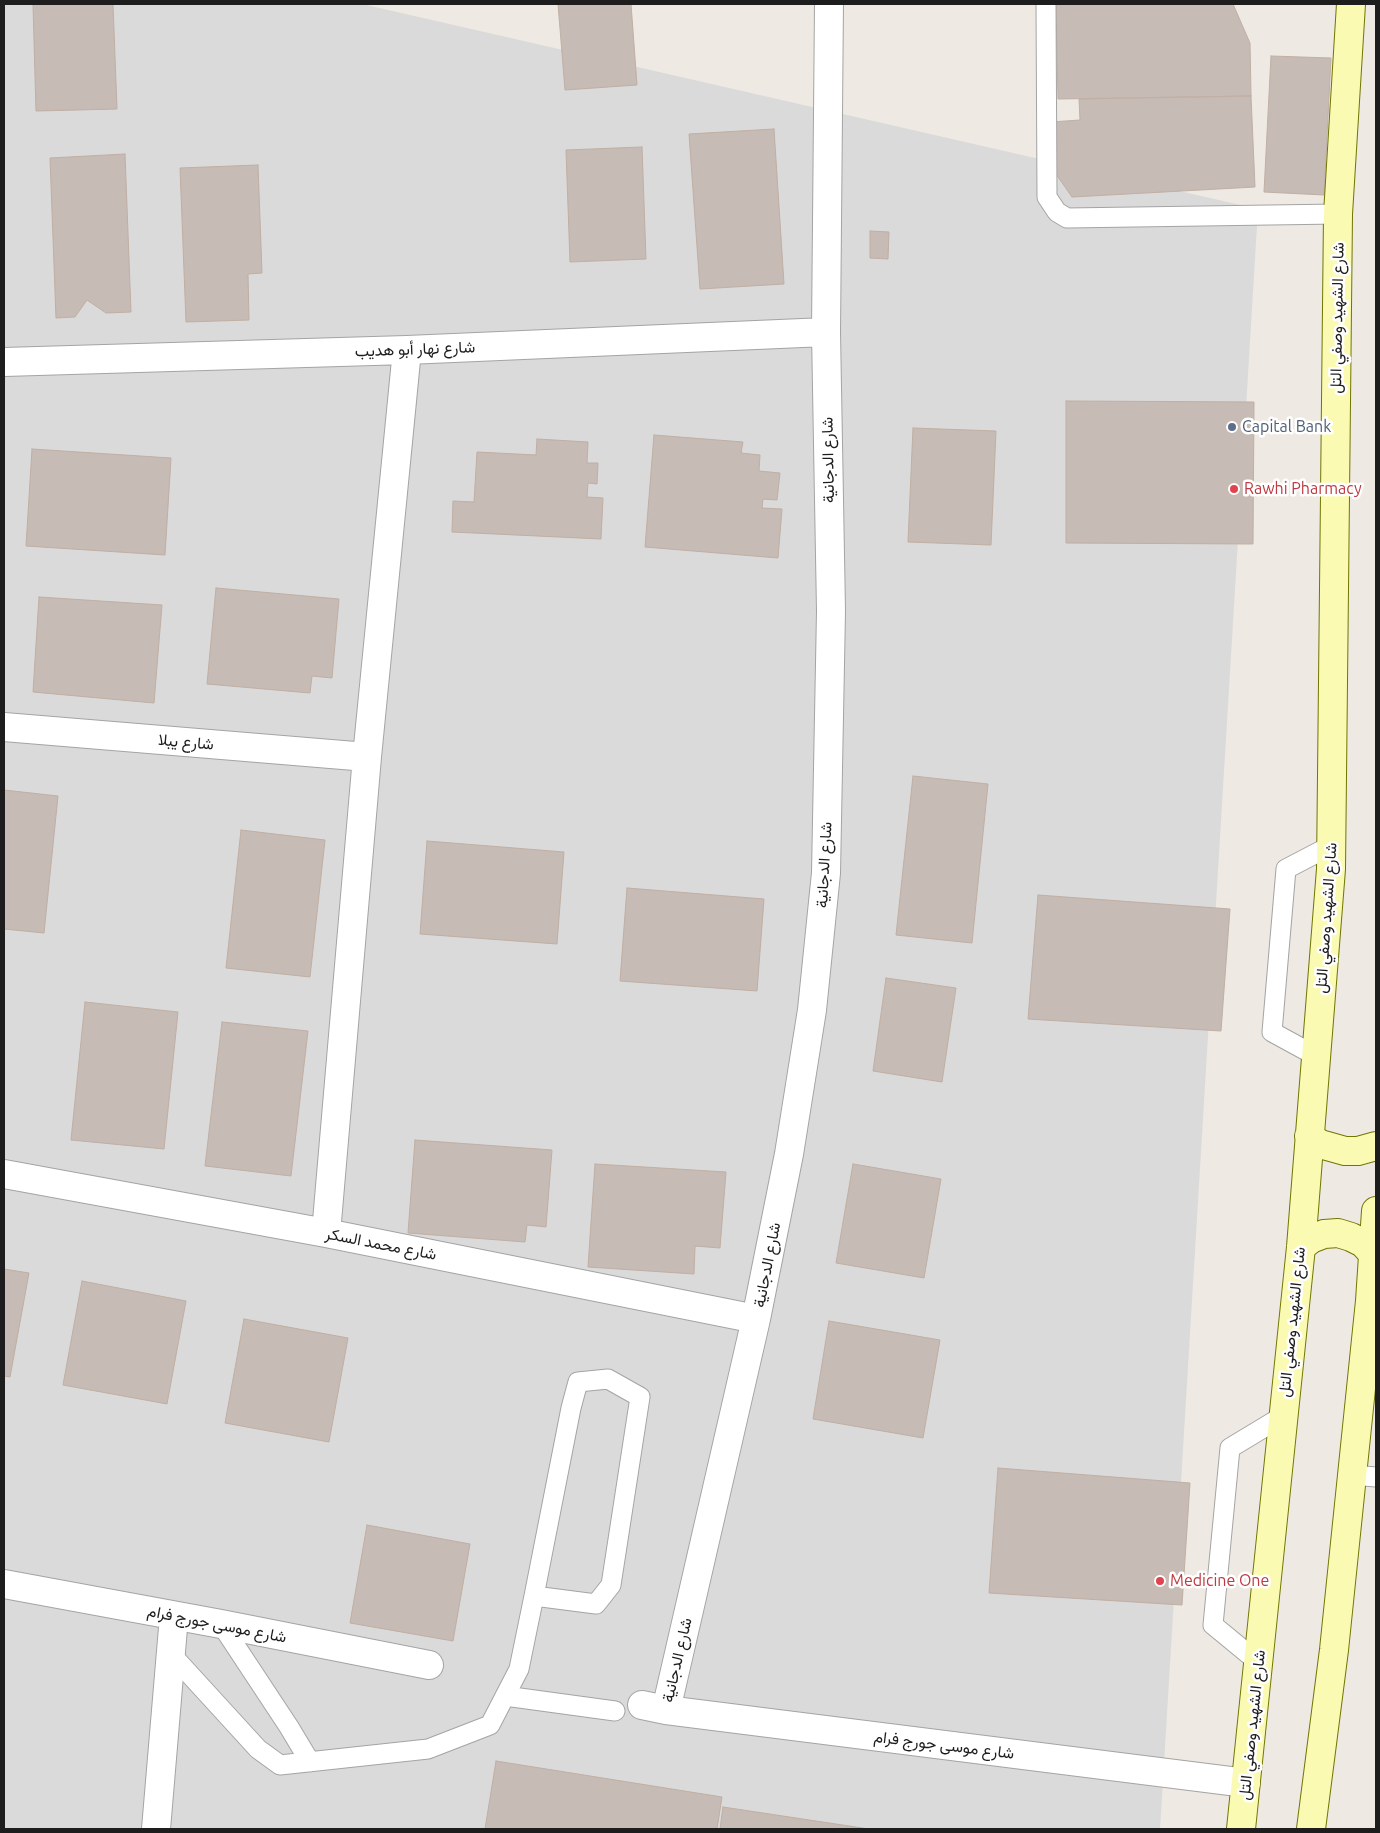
<!DOCTYPE html>
<html>
<head>
<meta charset="utf-8">
<style>
  body { margin:0 }
  #map { position:relative; width:1380px; height:1833px; overflow:hidden; background:#eee9e2; font-family:Ubuntu,sans-serif }
  canvas { display:block }
  .frame { position:absolute; inset:0; border:5px solid #1d1d1d; pointer-events:none }
</style>
</head>
<body>
<div id="map">
<canvas width="1380" height="1833"></canvas>
<div class="frame"></div>
</div>
<script>
const g = document.querySelector('canvas').getContext('2d');
g.lineJoin = 'round';
function fillPath(path, color) {
  g.fillStyle = color;
  g.fill(path, 'evenodd');
}
function poly(rows) {
  const path = new Path2D();
  for (const r of rows) {
    path.moveTo(r[0], r[1]);
    for (let i = 2; i < r.length; i += 2) path.lineTo(r[i], r[i + 1]);
  }
  return path;
}
function stroke(path, color, width, dash) {
  g.strokeStyle = color;
  g.lineWidth = width;
  g.lineCap = dash ? 'butt' : 'round';
  g.setLineDash(dash || []);
  g.stroke(path);
}
function label(font, color, halo, rows, align = 'center') {
  g.font = font + ' Ubuntu,Vazirmatn,sans-serif';
  g.lineWidth = 5;
  g.setLineDash([]);
  g.textBaseline = 'middle';
  g.strokeStyle = halo;
  g.fillStyle = color;
  for (const [text, x, y, turn = 0] of rows) {
    g.save();
    g.translate(x, y);
    g.rotate((+turn || 0) * Math.PI / 180);
    g.textAlign = isNaN(turn) ? turn : align;
    if (halo) g.strokeText(text, 0, 0);
    g.fillText(text, 0, 0);
    g.restore();
  }
}
fillPath(poly([
  [4,4,362,4,1258,209,1160,1829,4,1829]
]), '#dbdada');
const building = poly([
  [33,4,113,4,117,109,36,111,33,4],
  [558,4,631,4,637,85,565,90,558,4],
  [1056,4,1233,4,1250,43,1251,96,1058,99,1056,4],
  [1271,56,1331,58,1324,195,1264,192,1271,56],
  [1251,96,1255,187,1072,197,1049,164,1051,122,1080,120,1079,99,1251,96],
  [774,129,784,284,700,289,689,134,774,129],
  [642,147,646,259,570,262,566,150,642,147],
  [125,154,131,312,106,313,87,300,75,317,56,318,50,158,125,154],
  [258,165,262,273,248,274,249,320,186,322,180,168,258,165],
  [870,231,889,232,888,259,870,258,870,231],
  [1066,401,1254,402,1253,544,1066,543,1066,401],
  [913,428,996,431,991,545,908,542,913,428],
  [654,435,743,442,741,453,760,455,759,471,780,473,777,500,763,499,762,508,782,509,778,558,645,547,654,435],
  [537,439,588,442,587,463,598,463,597,484,588,483,587,497,603,498,601,539,452,532,453,501,474,502,477,452,536,455,537,439],
  [32,449,171,458,165,555,26,546,32,449],
  [216,588,339,599,332,678,312,676,310,693,207,684,216,588],
  [39,597,162,605,154,703,33,692,39,597],
  [913,776,988,784,972,943,896,935,913,776],
  [4,790,58,796,44,933,4,929,4,790],
  [241,830,325,840,310,977,226,968,241,830],
  [427,841,564,852,557,944,420,934,427,841],
  [627,888,764,899,757,991,620,981,627,888],
  [1038,895,1230,909,1221,1031,1028,1019,1038,895],
  [886,978,956,988,942,1082,873,1071,886,978],
  [85,1002,178,1012,164,1149,71,1140,85,1002],
  [222,1022,308,1031,291,1176,205,1166,222,1022],
  [415,1140,552,1150,546,1227,527,1225,525,1242,408,1233,415,1140],
  [595,1164,726,1172,720,1248,695,1246,694,1274,588,1267,595,1164],
  [853,1164,941,1179,924,1278,836,1263,853,1164],
  [4,1269,29,1273,10,1377,4,1376,4,1269],
  [82,1281,186,1301,167,1404,63,1385,82,1281],
  [244,1319,348,1338,329,1442,225,1423,244,1319],
  [829,1321,940,1340,923,1438,813,1419,829,1321],
  [998,1468,1190,1483,1182,1605,989,1593,998,1468],
  [367,1525,470,1544,453,1641,350,1623,367,1525],
  [496,1761,722,1797,717,1829,485,1829,496,1761],
  [723,1807,869,1829,720,1829,723,1807]
]);
fillPath(building, '#c6bbb5');
stroke(building, '#c0afa4', 1);
const service = poly([
  [1046,4,1047,197,1057,212,1067,218,1338,214],
  [1316,1056,1272,1032,1286,869,1332,845],
  [1352,1475,1376,1477],
  [221,1624,289,1727,310,1762],
  [172,1655,258,1749,280,1765,428,1749,490,1725,519,1669,534,1596,571,1408,578,1382,608,1379,640,1397,611,1585,596,1604,534,1596],
  [1258,1662,1213,1625,1230,1448,1283,1416],
  [505,1696,615,1711]
]);
const minor = poly([
  [4,362,407,350,826,332],
  [4,727,367,757],
  [4,1174,326,1233,756,1319],
  [326,1233,367,757,407,350],
  [4,1584,221,1624,429,1665],
  [642,1705,666,1710,1246,1783],
  [666,1710,756,1319,789,1154,812,1010,826,873,831,611,826,332,829,4],
  [156,1829,174,1616]
]);
const secondary = poly([
  [1309,1136,1320,1144,1345,1151,1358,1151,1376,1146],
  [1301,1247,1311,1239,1324,1234,1338,1233,1351,1237,1363,1243,1372,1253],
  [1241,1829,1301,1247,1331,869,1338,214,1351,4],
  [1311,1829,1334,1650,1370,1301,1376,1211]
]);
stroke(service, '#a4a4a4', 21);
stroke(minor, '#a4a4a4', 30);
stroke(secondary, '#717602', 30);
stroke(service, '#fff', 19);
stroke(minor, '#fff', 28);
stroke(secondary, '#fbfab3', 28);
for (const [x, y, r, color] of [
  [1232,427,5,"#5c6f8a"],
  [1234,489,5,"#e0444e"],
  [1160,1581,5,"#e0444e"]
]) {
  const dot = new Path2D();
  dot.arc(x, y, r, 0, 2 * Math.PI);
  g.fillStyle = color;
  g.fill(dot);
  stroke(dot, '#fff', 2);
}
label('16px', '#1d1d1d', '#fff', [
  ["شارع الشهيد وصفي التل",1337,318,-89],
  ["شارع نهار أبو هديب",415,349,-2],
  ["شارع الدجانية",828,460,-91],
  ["شارع يبلا",186,742,5],
  ["شارع الدجانية",824,865,-87],
  ["شارع الشهيد وصفي التل",1326,918,-86],
  ["شارع محمد السكر",381,1244,11],
  ["شارع الدجانية",767,1265,-79],
  ["شارع الشهيد وصفي التل",1292,1322,-84],
  ["شارع موسى جورج فرام",217,1624,11],
  ["شارع الدجانية",677,1660,-77],
  ["شارع الشهيد وصفي التل",1252,1725,-84],
  ["شارع موسى جورج فرام",944,1745,7]
]);
label('16px', '#4e5e75', '#fff', [
  ["Capital Bank",1242,427]
], 'left');
label('16px', '#be3a42', '#fff', [
  ["Rawhi Pharmacy",1244,489],
  ["Medicine One",1170,1581]
], 'left');
</script>
</body>
</html>
